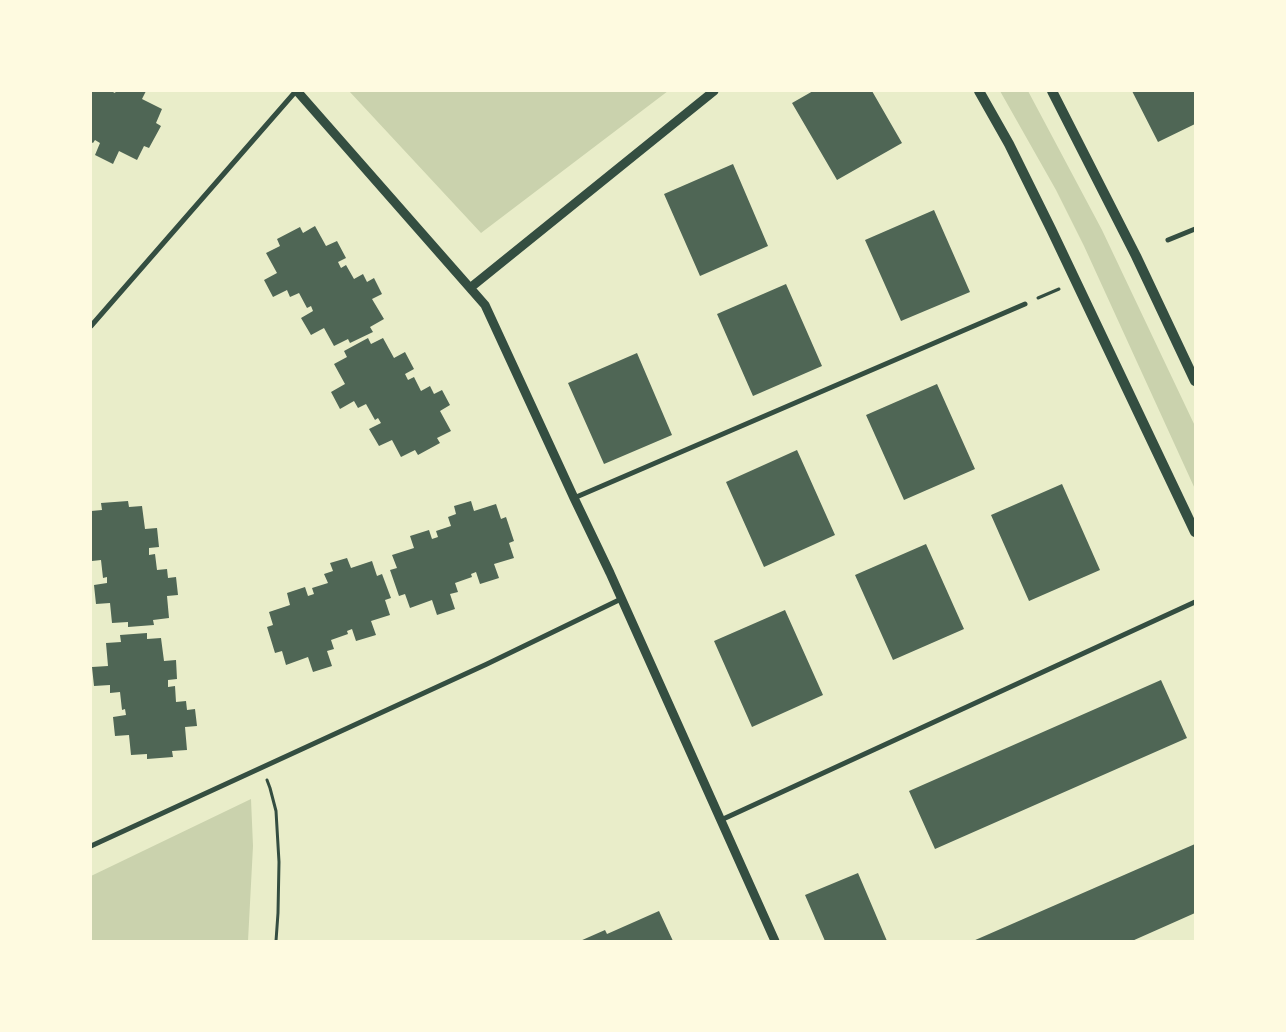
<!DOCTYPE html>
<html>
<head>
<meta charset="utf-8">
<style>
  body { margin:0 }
  #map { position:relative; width:1286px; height:1032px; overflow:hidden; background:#e9edc9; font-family:"Space Grotesk",sans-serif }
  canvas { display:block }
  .frame { position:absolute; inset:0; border:92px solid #fefae0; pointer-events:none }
</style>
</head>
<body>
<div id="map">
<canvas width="1286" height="1032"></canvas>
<div class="frame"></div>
</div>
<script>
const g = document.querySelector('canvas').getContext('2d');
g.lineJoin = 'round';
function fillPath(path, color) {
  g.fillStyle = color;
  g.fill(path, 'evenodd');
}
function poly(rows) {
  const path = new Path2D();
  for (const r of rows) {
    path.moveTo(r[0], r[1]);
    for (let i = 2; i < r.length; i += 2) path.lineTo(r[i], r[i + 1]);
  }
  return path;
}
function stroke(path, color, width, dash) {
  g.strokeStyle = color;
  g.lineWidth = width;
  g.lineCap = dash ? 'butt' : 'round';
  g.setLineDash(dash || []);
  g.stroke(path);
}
fillPath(poly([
  [349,91,668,91,481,233],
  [1000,91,1028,91,1102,230,1195,426,1195,489,1084,246,1056,190],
  [251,799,253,846,248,941,91,941,91,876]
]), '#cad2ad');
fillPath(poly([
  [91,91,111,91,115,93,116,91,146,91,142,99,162,109,156,123,161,126,149,148,144,146,137,160,119,151,113,164,95,155,100,143,95,140,93,143,91,142],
  [813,91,872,91,902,143,837,180,792,103],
  [1132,91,1195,91,1195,124,1158,142],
  [733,164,768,246,700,276,664,194],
  [934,210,970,292,901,321,865,240],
  [315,226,326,246,337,241,346,258,338,262,341,268,346,265,354,279,363,274,367,282,374,278,382,294,372,299,384,319,370,327,373,332,350,343,348,339,334,346,324,328,311,335,301,318,313,311,311,306,307,308,299,293,290,297,287,290,273,297,264,280,277,273,266,253,280,246,277,239,300,227,303,233],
  [786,284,822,366,753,396,717,314],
  [368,338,371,344,383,338,394,358,405,352,414,369,405,374,408,380,414,377,421,391,430,386,434,394,442,390,450,405,440,411,451,431,437,438,440,443,418,455,415,450,401,457,392,440,379,446,369,429,381,423,378,418,375,420,366,404,358,408,354,401,340,409,331,392,345,384,334,364,347,357,344,351],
  [637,353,672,435,604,464,568,383],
  [937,384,975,469,904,500,866,415],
  [797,450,835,535,764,567,726,482],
  [1062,484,1100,570,1029,601,991,515],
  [128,501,129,507,142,506,145,529,157,528,159,547,149,548,149,555,155,554,157,570,167,569,168,578,176,577,178,595,167,596,169,618,153,620,154,625,128,627,128,622,112,623,110,603,96,604,94,585,107,583,107,577,103,578,101,560,92,561,91,511,102,510,101,503],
  [471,501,474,511,496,504,501,519,506,517,514,541,509,543,514,558,494,564,499,578,480,584,476,572,471,574,472,577,455,583,458,592,450,594,455,609,437,615,432,600,410,608,405,594,399,596,390,570,397,568,392,555,414,548,410,536,429,530,432,539,438,537,436,531,451,526,448,517,456,514,454,506],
  [926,544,964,629,893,660,855,575],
  [347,558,351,568,372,561,377,576,382,574,391,598,385,600,390,615,371,621,376,635,356,641,352,629,347,631,348,634,331,640,334,649,327,651,332,666,313,672,308,657,286,665,282,651,275,653,267,627,273,625,269,612,290,605,287,593,305,587,308,596,314,594,312,588,328,583,324,574,333,571,330,563],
  [785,610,823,695,752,727,714,641],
  [147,633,147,639,161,638,164,661,176,660,177,679,168,680,168,687,175,686,176,702,186,701,187,710,195,709,197,726,185,727,187,750,172,751,173,757,147,759,147,754,131,755,129,735,115,736,113,717,126,715,125,709,122,710,120,692,110,693,110,685,94,686,92,667,108,666,106,643,121,642,120,635],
  [1161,680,1187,738,935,849,909,791],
  [1195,844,1195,913,1132,941,973,941],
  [858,873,887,941,825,941,805,895],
  [659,911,673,941,580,941,605,930,607,934]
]), '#4f6655');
stroke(poly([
  [1038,298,1059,289],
  [267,780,270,788,276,811,279,862,278,913,276,941]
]), '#344e41', 3);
stroke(poly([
  [1168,240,1195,229],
  [91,326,296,91],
  [574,498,1025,304],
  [721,820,1195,602],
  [91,846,487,664,621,599]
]), '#344e41', 5);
stroke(poly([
  [297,91,485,305,574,498,610,573,775,941],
  [470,288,714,91]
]), '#344e41', 9);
stroke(poly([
  [979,91,1009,144,1051,229,1195,532],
  [1052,91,1136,256,1195,381]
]), '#344e41', 10);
</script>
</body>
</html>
